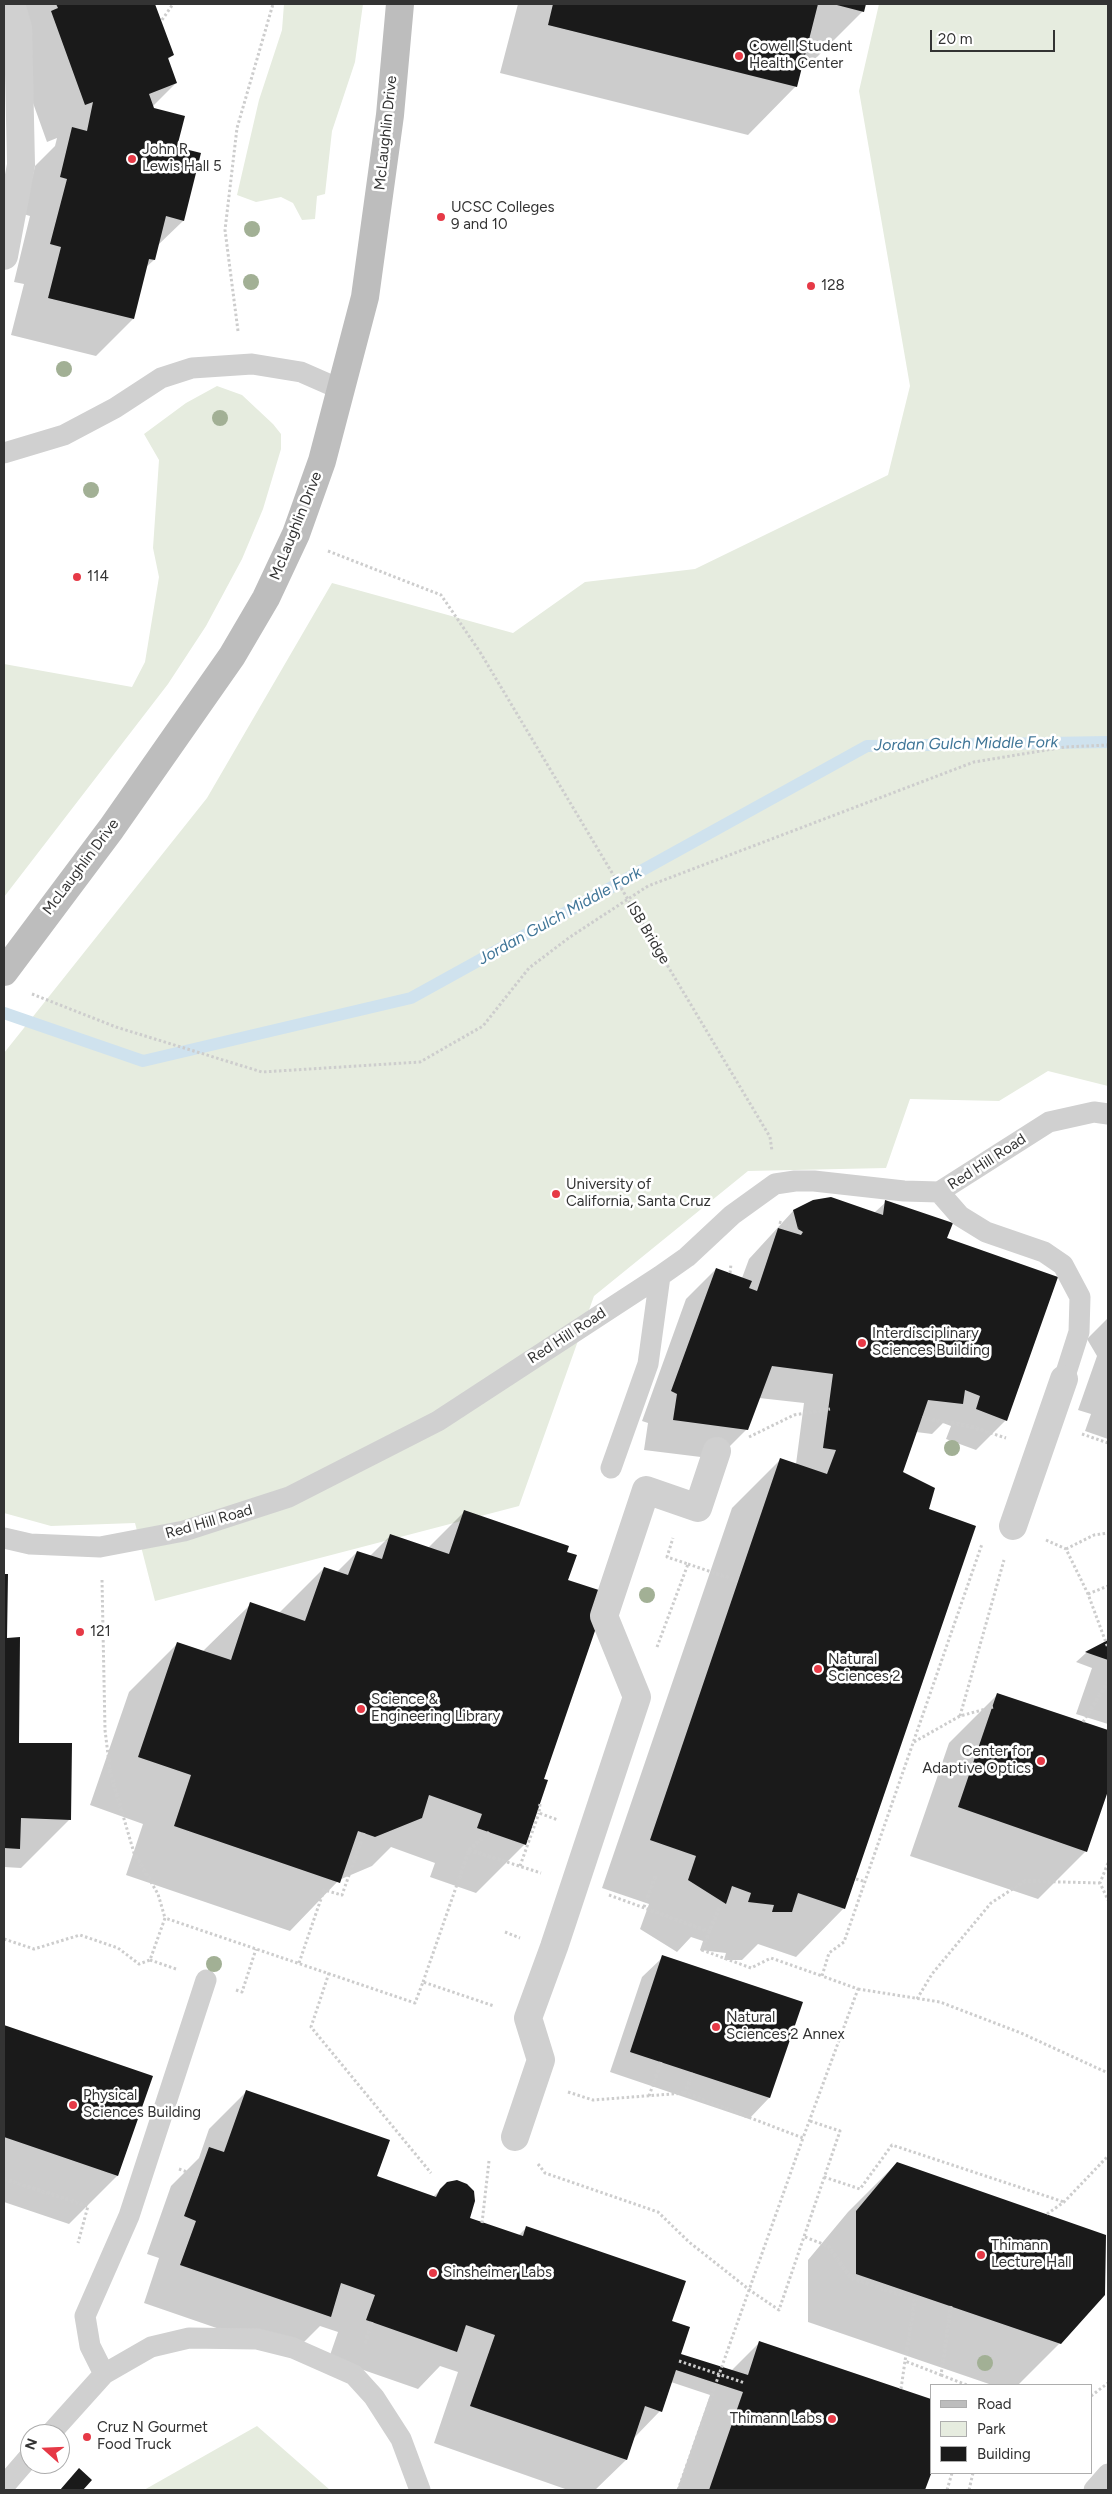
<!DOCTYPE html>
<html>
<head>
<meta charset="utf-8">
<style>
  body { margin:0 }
  #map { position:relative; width:1112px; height:2494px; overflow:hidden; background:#fff; font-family:Figtree,sans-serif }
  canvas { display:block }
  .frame { position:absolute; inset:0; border:5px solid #333; pointer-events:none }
  .legend { position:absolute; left:930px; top:2384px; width:162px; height:90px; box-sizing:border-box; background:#fff; border:1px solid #adadad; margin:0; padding:6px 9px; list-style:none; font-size:15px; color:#333 }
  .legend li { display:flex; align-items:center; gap:10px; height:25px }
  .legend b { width:25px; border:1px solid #adadad }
  .north { position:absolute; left:20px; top:2424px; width:50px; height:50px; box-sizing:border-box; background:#fff; border:1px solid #adadad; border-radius:50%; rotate:290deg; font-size:14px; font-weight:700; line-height:20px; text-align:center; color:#333 }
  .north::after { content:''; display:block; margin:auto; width:18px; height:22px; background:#e63946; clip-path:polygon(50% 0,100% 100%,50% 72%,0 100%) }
  .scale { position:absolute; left:930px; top:30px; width:125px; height:22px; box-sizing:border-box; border:2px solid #333; border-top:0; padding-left:6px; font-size:15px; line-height:18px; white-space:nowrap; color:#333; -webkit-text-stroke:4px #fff; paint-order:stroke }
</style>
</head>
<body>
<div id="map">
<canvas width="1112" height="2494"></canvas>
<div class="frame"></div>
<ul class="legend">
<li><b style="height:6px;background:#bdbdbd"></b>Road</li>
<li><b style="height:14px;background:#e6ecdf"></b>Park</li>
<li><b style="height:14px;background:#1a1a1a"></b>Building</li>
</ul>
<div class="north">N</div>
<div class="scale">20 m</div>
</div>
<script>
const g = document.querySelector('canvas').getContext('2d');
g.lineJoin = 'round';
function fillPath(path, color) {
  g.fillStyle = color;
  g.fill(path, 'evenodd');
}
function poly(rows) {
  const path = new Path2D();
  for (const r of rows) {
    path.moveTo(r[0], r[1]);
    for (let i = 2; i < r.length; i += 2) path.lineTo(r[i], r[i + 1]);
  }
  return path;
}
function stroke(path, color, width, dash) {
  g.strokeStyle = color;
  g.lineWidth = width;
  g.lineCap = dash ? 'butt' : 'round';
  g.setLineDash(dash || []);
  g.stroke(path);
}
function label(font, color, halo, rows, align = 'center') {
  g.font = font + ' Figtree,sans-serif';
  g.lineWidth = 5;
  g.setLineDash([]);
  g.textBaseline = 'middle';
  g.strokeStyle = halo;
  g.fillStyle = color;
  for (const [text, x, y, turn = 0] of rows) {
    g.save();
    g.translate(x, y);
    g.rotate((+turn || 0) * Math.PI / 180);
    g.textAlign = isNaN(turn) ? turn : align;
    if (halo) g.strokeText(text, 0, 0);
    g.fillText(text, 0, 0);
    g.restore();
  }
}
fillPath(poly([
  [284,4,363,4,355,62,332,131,325,194,317,196,315,219,302,220,293,203,281,197,256,202,237,195,259,100,282,30],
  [879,4,1108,4,1108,1086,1048,1071,999,1101,910,1099,886,1168,748,1171,594,1296,519,1506,155,1601,135,1523,51,1526,4,1513,4,1053,207,798,332,583,513,633,585,582,695,569,888,475,910,386,859,91],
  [217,386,242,395,273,424,281,434,281,449,263,509,242,559,206,626,168,684,4,897,4,664,132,687,145,662,159,577,153,548,159,460,144,434,186,403],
  [257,2426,330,2490,144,2490]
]), '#e6ecdf');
fillPath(poly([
  [5,4,154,4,173,55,167,60,176,83,152,107,175,148,200,154,183,221,157,246,154,260,145,268,133,319,96,356,11,335,24,284,14,282,30,216,23,214,35,166,55,146,57,138,47,142,14,50],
  [518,4,865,4,863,11,814,60,804,57,796,86,748,135,500,73],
  [886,1202,946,1239,1006,1420,976,1450,946,1439,951,1426,943,1423,932,1434,916,1432,901,1472,927,1510,844,1908,796,1957,758,1944,742,1960,724,1960,726,1953,700,1950,703,1941,691,1937,677,1952,640,1929,649,1904,602,1888,732,1508,781,1459,796,1464,804,1403,759,1398,747,1429,717,1459,644,1450,648,1423,642,1421,686,1299,716,1269,742,1278,749,1259,793,1211,874,1213],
  [1108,1318,1108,1439,1085,1431,1091,1414,1078,1410,1097,1356,1087,1339],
  [464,1512,566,1553,567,1581,543,1780,525,1844,476,1893,430,1877,435,1863,391,1847,372,1866,339,1880,290,1931,126,1875,143,1824,90,1805,129,1692,177,1644,202,1652,251,1604,279,1613,324,1568,337,1572,357,1552,370,1556,390,1536,428,1548],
  [4,1575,6,1575,6,1639,17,1745,70,1819,21,1868,4,1867],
  [1108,1638,1108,1724,1076,1714,1092,1668,1076,1662,1086,1653,1102,1644],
  [998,1694,1108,1732,1108,1787,1086,1851,1038,1899,910,1856,949,1743],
  [663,1957,801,2003,769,2098,749,2119,610,2072,642,1977],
  [4,2027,151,2077,117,2176,69,2224,4,2202],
  [247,2091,375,2177,433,2197,440,2190,468,2219,518,2236,527,2227,671,2322,680,2355,731,2371,760,2342,931,2470,924,2490,677,2490,710,2395,671,2382,660,2411,633,2439,626,2460,595,2490,568,2490,434,2443,458,2372,440,2366,418,2389,329,2358,338,2332,320,2326,292,2354,144,2303,159,2258,147,2254,171,2186,199,2158,209,2129],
  [897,2163,1060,2343,1018,2385,992,2385,808,2322,808,2260,848,2212]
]), '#0003');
stroke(poly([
  [4,1013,143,1061,411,998,867,746,1108,742]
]), '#cfe2ee', 12);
fillPath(poly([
  [56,4,155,4,174,55,168,58,177,83,149,94,154,108,185,116,177,147,201,153,184,221,166,216,155,260,149,259,134,319,48,298,61,247,50,244,67,179,60,177,72,127,87,131,93,102,85,105,51,11,58,8],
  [553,4,818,4,797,87,548,25],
  [833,4,866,4,864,12],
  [831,1197,883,1215,885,1200,953,1223,947,1238,1058,1277,1007,1421,976,1409,980,1396,965,1390,963,1404,928,1400,903,1472,935,1488,929,1509,976,1526,845,1909,798,1893,792,1912,772,1912,774,1905,748,1902,751,1893,732,1886,726,1904,688,1880,696,1856,650,1840,780,1458,827,1474,836,1450,823,1448,833,1374,772,1366,748,1430,673,1420,677,1394,671,1391,716,1268,752,1281,749,1288,757,1291,778,1228,801,1235,803,1232,798,1229,793,1210,813,1200],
  [464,1510,569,1546,567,1552,577,1555,568,1580,608,1593,544,1779,548,1780,526,1845,477,1828,482,1814,429,1795,422,1818,375,1837,358,1831,340,1883,174,1826,191,1775,138,1757,177,1642,231,1660,250,1602,305,1621,324,1567,348,1575,357,1551,382,1559,390,1534,449,1554],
  [4,1574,8,1574,7,1638,20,1637,19,1743,72,1743,71,1820,21,1818,20,1849,4,1848],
  [1108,1640,1108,1660,1085,1652],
  [997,1693,1108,1730,1108,1791,1087,1852,958,1807],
  [662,1955,803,2002,770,2098,630,2052],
  [4,2025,153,2076,118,2176,4,2137],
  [246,2090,390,2140,377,2176,436,2197,440,2189,447,2182,457,2180,467,2184,474,2191,475,2201,470,2218,523,2236,526,2226,686,2281,672,2321,690,2327,681,2354,748,2375,759,2341,931,2399,931,2474,925,2490,709,2490,743,2392,676,2370,662,2412,645,2406,627,2460,470,2406,495,2335,466,2325,457,2352,366,2320,375,2295,341,2283,331,2317,180,2265,196,2221,184,2216,209,2147,224,2152],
  [897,2162,1106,2235,1105,2295,1061,2344,856,2274,856,2211],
  [79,2468,92,2480,83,2490,60,2490]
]), '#1a1a1a');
stroke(poly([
  [162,20,173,4],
  [238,331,225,230,237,128,273,4],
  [328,551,441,595,480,652],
  [32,994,116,1027,262,1072,420,1062,483,1026,529,968,570,937,648,886,974,762,1065,747,1108,745],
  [770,1137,772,1151],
  [779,1222,798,1229],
  [730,1273,731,1264],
  [922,1418,969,1426,1006,1438],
  [1082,1434,1108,1443],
  [749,1437,794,1415,830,1409],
  [1046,1540,1066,1549,1088,1594,1108,1648],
  [1066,1549,1094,1535,1108,1533],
  [688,1564,738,1581],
  [102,1580,105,1730,110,1771,134,1853,158,1894,165,1918],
  [1088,1594,1108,1586],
  [657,1647,688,1564,667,1557,673,1538],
  [960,1716,1004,1560],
  [1083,1722,1108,1682],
  [914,1742,960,1716,993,1707],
  [540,1804,539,1813,558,1820],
  [469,1850,541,1873],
  [1108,1863,1100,1883,1108,1900],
  [520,1866,539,1813],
  [856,1879,866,1882],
  [609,1895,710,1932],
  [644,1907,656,1875],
  [719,1908,702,1950,751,1968,771,1958,822,1976],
  [505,1932,520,1938],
  [4,1939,34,1949,80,1935,118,1948,139,1964,150,1960,165,1918,415,2003,423,1982,494,2006],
  [150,1960,176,1969],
  [299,1963,324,1890,342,1895,364,1833],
  [329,1973,311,2027,431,2173],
  [423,1982,469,1850,489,1832],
  [858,1989,940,2002,1021,2033,1108,2073],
  [236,1990,242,1992,256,1949],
  [917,1999,932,1974,991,1903,1025,1881,1100,1883],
  [693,2073,685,2093,803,2138,858,1989,822,1976,829,1953,844,1942,982,1544],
  [568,2092,593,2100,685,2093],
  [649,2096,661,2062],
  [538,2164,545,2173,658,2212,689,2242,751,2291,779,2310,840,2131,810,2121],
  [179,2169,198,2176],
  [824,2177,860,2189,892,2145,1064,2202],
  [4,2179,88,2206,78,2243],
  [1047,2214,1064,2202,1108,2156],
  [482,2223,489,2161],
  [805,2237,828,2246,851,2278,915,2300,905,2361],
  [365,2343,372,2322],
  [941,2375,967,2385],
  [901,2389,905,2361,941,2375,951,2306],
  [1091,2396,1108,2383],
  [678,2490,803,2138],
  [947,2490,952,2473],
  [969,2490,973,2473]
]), '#cdcdcd', 3, [2.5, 2.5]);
stroke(poly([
  [4,453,64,435,115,408,161,378,192,368,252,364,301,372,342,390],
  [939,1192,960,1216,986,1232,1044,1252,1063,1265,1080,1297,1079,1332,1064,1379],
  [611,1468,648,1364,660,1276],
  [4,1538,30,1544,100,1547,184,1531,289,1497,438,1421,660,1276,687,1257,732,1215,775,1184,795,1181,814,1181,904,1191,939,1192,1049,1122,1094,1112,1108,1114],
  [104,2374,90,2346,85,2316,129,2216,206,1980],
  [50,2434,104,2374,151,2347,189,2338,257,2339,293,2348,354,2375,374,2397,401,2439,420,2490],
  [4,2486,30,2456],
  [1094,2490,1108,2474]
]), '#d0d0d0', 21);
stroke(poly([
  [4,256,21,165,18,28,11,4],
  [1013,1526,1064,1379],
  [515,2137,541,2060,528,2018,554,1947,637,1697,604,1616,646,1490,698,1508,717,1451]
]), '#d0d0d0', 28);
stroke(poly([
  [4,972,111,829,232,656,266,598,296,534,322,461,365,297,390,115,400,4]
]), '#bdbdbd', 28);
stroke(poly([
  [480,652,770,1137],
  [679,2361,745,2383]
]), '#cdcdcd', 3, [2.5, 2.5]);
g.fillStyle = '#a2b095';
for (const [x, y] of [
  [252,229],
  [251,282],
  [64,369],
  [220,418],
  [91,490],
  [952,1448],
  [647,1595],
  [214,1964],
  [985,2363]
]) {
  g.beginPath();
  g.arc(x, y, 8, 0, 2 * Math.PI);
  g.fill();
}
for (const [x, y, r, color] of [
  [739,56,5,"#e63946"],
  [132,159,5,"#e63946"],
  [441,217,5,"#e63946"],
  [811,286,5,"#e63946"],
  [77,577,5,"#e63946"],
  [556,1194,5,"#e63946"],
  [862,1343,5,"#e63946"],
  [80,1632,5,"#e63946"],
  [818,1669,5,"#e63946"],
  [361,1709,5,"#e63946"],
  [1041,1761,5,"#e63946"],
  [716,2027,5,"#e63946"],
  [73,2105,5,"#e63946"],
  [981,2255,5,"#e63946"],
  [433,2273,5,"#e63946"],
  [832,2419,5,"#e63946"],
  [87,2437,5,"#e63946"]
]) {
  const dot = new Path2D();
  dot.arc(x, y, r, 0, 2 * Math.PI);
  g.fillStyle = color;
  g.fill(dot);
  stroke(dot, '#fff', 2);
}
label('15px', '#333', '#fff', [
  ["Cowell Student",749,47],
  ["Health Center",749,64],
  ["John R",142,150],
  ["Lewis Hall 5",142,167],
  ["UCSC Colleges",451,208],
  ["9 and 10",451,225],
  ["128",821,286],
  ["114",87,577],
  ["University of",566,1185],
  ["California, Santa Cruz",566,1202],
  ["Interdisciplinary",872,1334],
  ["Sciences Building",872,1351],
  ["121",90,1632],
  ["Natural",828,1660],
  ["Sciences 2",828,1677],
  ["Science &",371,1700],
  ["Engineering Library",371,1717],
  ["Center for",1031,1752,"right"],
  ["Adaptive Optics",1031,1769,"right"],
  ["Natural",726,2018],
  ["Sciences 2 Annex",726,2035],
  ["Physical",83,2096],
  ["Sciences Building",83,2113],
  ["Thimann",991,2246],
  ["Lecture Hall",991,2263],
  ["Sinsheimer Labs",443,2273],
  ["Thimann Labs",822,2419,"right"],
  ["Cruz N Gourmet",97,2428],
  ["Food Truck",97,2445]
], 'left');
label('15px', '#333', '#fff', [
  ["McLaughlin Drive",386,133,-84],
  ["McLaughlin Drive",296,526,-68],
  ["McLaughlin Drive",81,867,-53],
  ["ISB Bridge",648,933,59],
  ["Red Hill Road",987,1162,-33],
  ["Red Hill Road",567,1336,-33],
  ["Red Hill Road",209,1522,-16]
]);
label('italic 16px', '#3f7597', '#fff', [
  ["Jordan Gulch Middle Fork",966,744,-1],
  ["Jordan Gulch Middle Fork",560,916,-29]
]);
</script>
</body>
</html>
